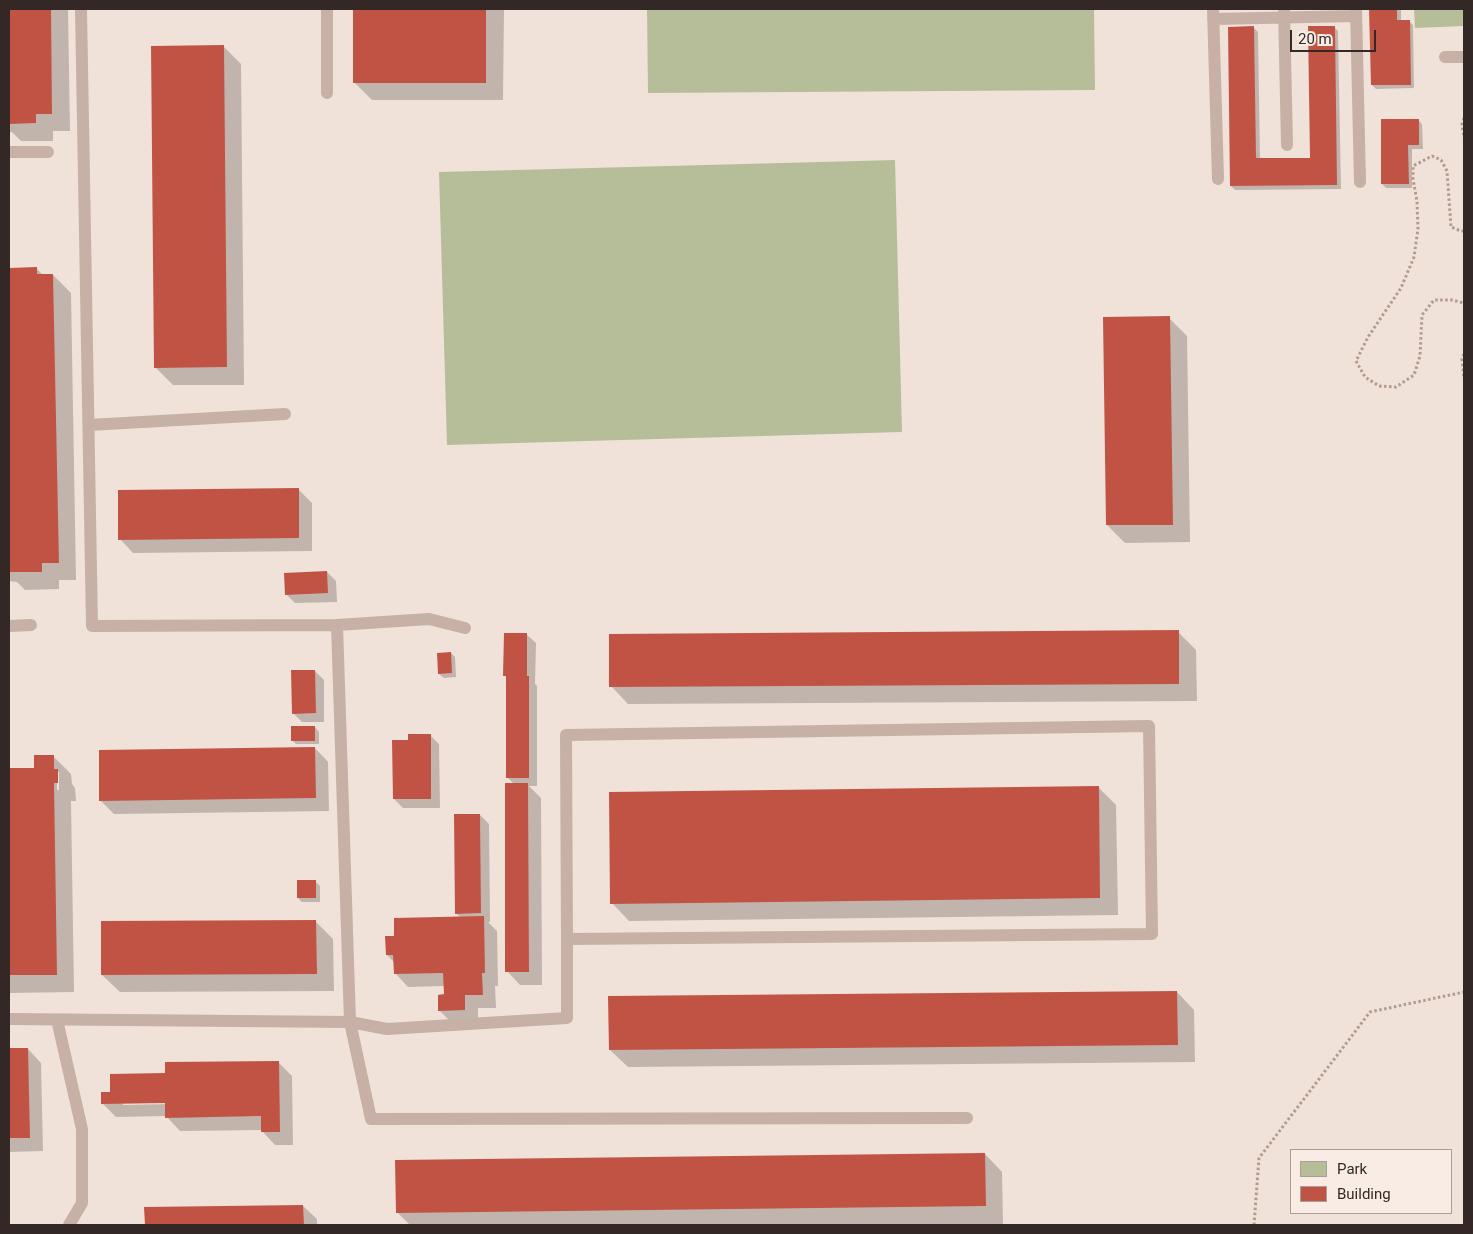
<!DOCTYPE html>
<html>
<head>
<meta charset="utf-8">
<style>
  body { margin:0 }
  #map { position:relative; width:1473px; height:1234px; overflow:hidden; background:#f0e2d8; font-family:Roboto,sans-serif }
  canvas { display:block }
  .frame { position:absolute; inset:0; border:10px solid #332826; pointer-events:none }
  .legend { position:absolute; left:1290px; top:1149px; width:162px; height:65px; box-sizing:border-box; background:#f8ece4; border:1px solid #a99e98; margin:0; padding:6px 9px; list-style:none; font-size:15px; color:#332826 }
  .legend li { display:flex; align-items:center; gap:10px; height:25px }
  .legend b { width:25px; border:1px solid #a99e98 }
  .scale { position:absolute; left:1290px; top:30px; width:86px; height:22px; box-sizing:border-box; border:2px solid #332826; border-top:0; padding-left:6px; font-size:15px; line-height:18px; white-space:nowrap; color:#332826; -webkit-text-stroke:4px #f8ece4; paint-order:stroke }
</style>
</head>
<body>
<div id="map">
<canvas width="1473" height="1234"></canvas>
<div class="frame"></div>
<ul class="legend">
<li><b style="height:14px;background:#b6be99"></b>Park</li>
<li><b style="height:14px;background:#c15345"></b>Building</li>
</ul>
<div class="scale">20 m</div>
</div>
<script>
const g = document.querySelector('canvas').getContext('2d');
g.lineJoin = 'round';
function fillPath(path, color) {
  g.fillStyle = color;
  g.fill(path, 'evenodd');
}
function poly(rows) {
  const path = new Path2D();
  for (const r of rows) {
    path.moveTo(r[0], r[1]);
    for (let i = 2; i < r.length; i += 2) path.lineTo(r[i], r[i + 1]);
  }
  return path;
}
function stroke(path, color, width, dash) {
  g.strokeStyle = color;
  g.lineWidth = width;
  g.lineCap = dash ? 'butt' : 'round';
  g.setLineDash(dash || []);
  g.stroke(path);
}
fillPath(poly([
  [647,9,1094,9,1095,90,648,93],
  [1414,9,1464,9,1464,26,1415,28],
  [895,160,902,432,447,445,439,172]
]), '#b6be99');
fillPath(poly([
  [9,9,68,9,70,131,53,131,53,141,21,141,12,132,9,132],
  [354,9,504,9,503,100,372,100,354,82],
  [1371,9,1409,9,1401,9,1401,21,1409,21,1413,25,1414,88,1376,89,1372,85],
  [1334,27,1338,31,1341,189,1235,190,1231,186,1254,28,1258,32,1260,160,1311,159],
  [223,46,241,64,244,385,173,385,155,367],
  [1418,120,1422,124,1423,149,1412,149,1412,188,1386,188,1382,184],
  [9,269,37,269,44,276,53,275,71,293,76,580,59,580,59,589,25,590,17,582,9,581],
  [1169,318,1187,336,1190,542,1125,543,1107,525],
  [298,489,312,503,312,551,133,553,120,539],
  [327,572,336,581,337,602,295,603,286,594],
  [1178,632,1196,650,1197,701,628,704,611,686],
  [526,634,536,643,535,684,537,686,537,786,529,786,541,798,542,985,520,985,507,971,514,784,507,777,507,678,505,676],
  [451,653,455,657,456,677,444,678,439,674],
  [315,671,324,680,324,722,302,722,293,713],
  [315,727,319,732,319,744,296,744,292,740],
  [430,735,439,744,440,808,403,808,394,799,409,741],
  [315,748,328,762,329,811,114,814,101,801],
  [53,756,71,774,72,784,75,788,76,801,71,801,74,992,9,993,9,769,36,769],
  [57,772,59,772,59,790,57,790],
  [1098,787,1116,805,1118,915,629,921,612,903],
  [480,815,489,824,490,922,488,922,497,931,498,986,495,986,496,1008,478,1008,478,1023,453,1024,439,1010,445,995,445,986,408,987,395,973,394,962,387,955,395,937,461,918,456,913],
  [316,882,320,886,320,902,302,902,298,898],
  [315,921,333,939,334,991,120,992,102,975],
  [1177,992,1194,1010,1195,1062,628,1067,610,1050],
  [9,1049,28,1049,41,1063,43,1151,9,1152],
  [278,1062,292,1076,293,1145,275,1145,262,1131,262,1130,180,1131,166,1116,116,1117,102,1103,111,1094,166,1075],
  [123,1102,171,1102,171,1104,123,1105],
  [985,1154,1002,1172,1003,1224,852,1225,410,1225,397,1212],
  [303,1206,317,1219,317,1225,146,1225,146,1209]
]), '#0003');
fillPath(poly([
  [9,9,51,9,52,114,36,114,36,123,9,124],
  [353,9,486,9,486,83,353,83],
  [1369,9,1397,9,1397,20,1410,20,1411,85,1371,85],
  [1254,26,1256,158,1310,158,1308,26,1335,26,1337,185,1230,186,1228,27],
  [224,45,227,367,154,368,151,46],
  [1381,119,1419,119,1419,145,1408,145,1409,184,1381,184],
  [37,267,37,274,53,274,59,563,42,563,42,572,9,572,9,268],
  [1170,316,1173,525,1106,525,1103,317],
  [299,488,299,538,118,540,118,490],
  [327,571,328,593,285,595,284,573],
  [1179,630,1179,684,609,687,609,634],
  [504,633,527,633,527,676,529,676,529,778,506,778,506,676,503,676],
  [451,652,452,673,438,674,437,653],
  [291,670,315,670,316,713,292,714],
  [291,726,315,726,315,741,291,741],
  [408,734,431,734,431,799,393,799,392,740,408,740],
  [315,747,316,798,99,801,99,750],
  [34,755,54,755,54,769,58,769,58,783,54,783,57,975,9,975,9,768,34,768],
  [505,783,528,783,529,972,505,972],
  [1099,786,1100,898,610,904,609,792],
  [454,814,480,814,481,913,455,914],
  [297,880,316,880,316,898,297,898],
  [484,916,485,973,482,973,483,995,465,995,465,1010,438,1011,438,995,444,994,443,973,394,974,393,955,386,955,385,936,394,936,394,918],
  [316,920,317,974,101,975,101,921],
  [1177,991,1178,1045,609,1050,608,996],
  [9,1048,28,1048,30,1138,9,1138],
  [279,1061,280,1132,261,1132,261,1116,165,1118,165,1103,101,1104,101,1092,110,1092,110,1074,165,1073,165,1062],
  [985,1153,986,1206,396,1213,395,1160],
  [303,1205,304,1225,145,1225,144,1207]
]), '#c15345');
stroke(poly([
  [1464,118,1462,124,1464,138],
  [1464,231,1461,231,1451,227,1447,171,1441,160,1432,156,1413,166,1413,179,1417,201,1418,229,1414,257,1401,288,1368,337,1356,361,1365,377,1379,386,1396,387,1414,375,1420,356,1422,315,1434,300,1452,300,1464,303],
  [1464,354,1462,359,1464,379],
  [1254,1225,1259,1158,1370,1012,1464,992]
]), '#b39a8f', 3, [2.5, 2.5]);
stroke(poly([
  [327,9,327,93],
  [1213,9,1218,179],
  [1284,9,1287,145],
  [1356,9,1360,182],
  [1213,19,1356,16],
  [1445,57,1464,57],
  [9,152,48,152],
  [89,425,285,414],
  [337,625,429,619,465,628],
  [9,626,31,625],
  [567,939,1152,934,1149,726,566,735,567,939,567,1018,387,1029,350,1022,371,1119,967,1118],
  [9,1019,350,1022,337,625,92,626,81,9],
  [57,1020,82,1129,82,1203,69,1225]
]), '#c7b0a5', 12);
</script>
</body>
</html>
